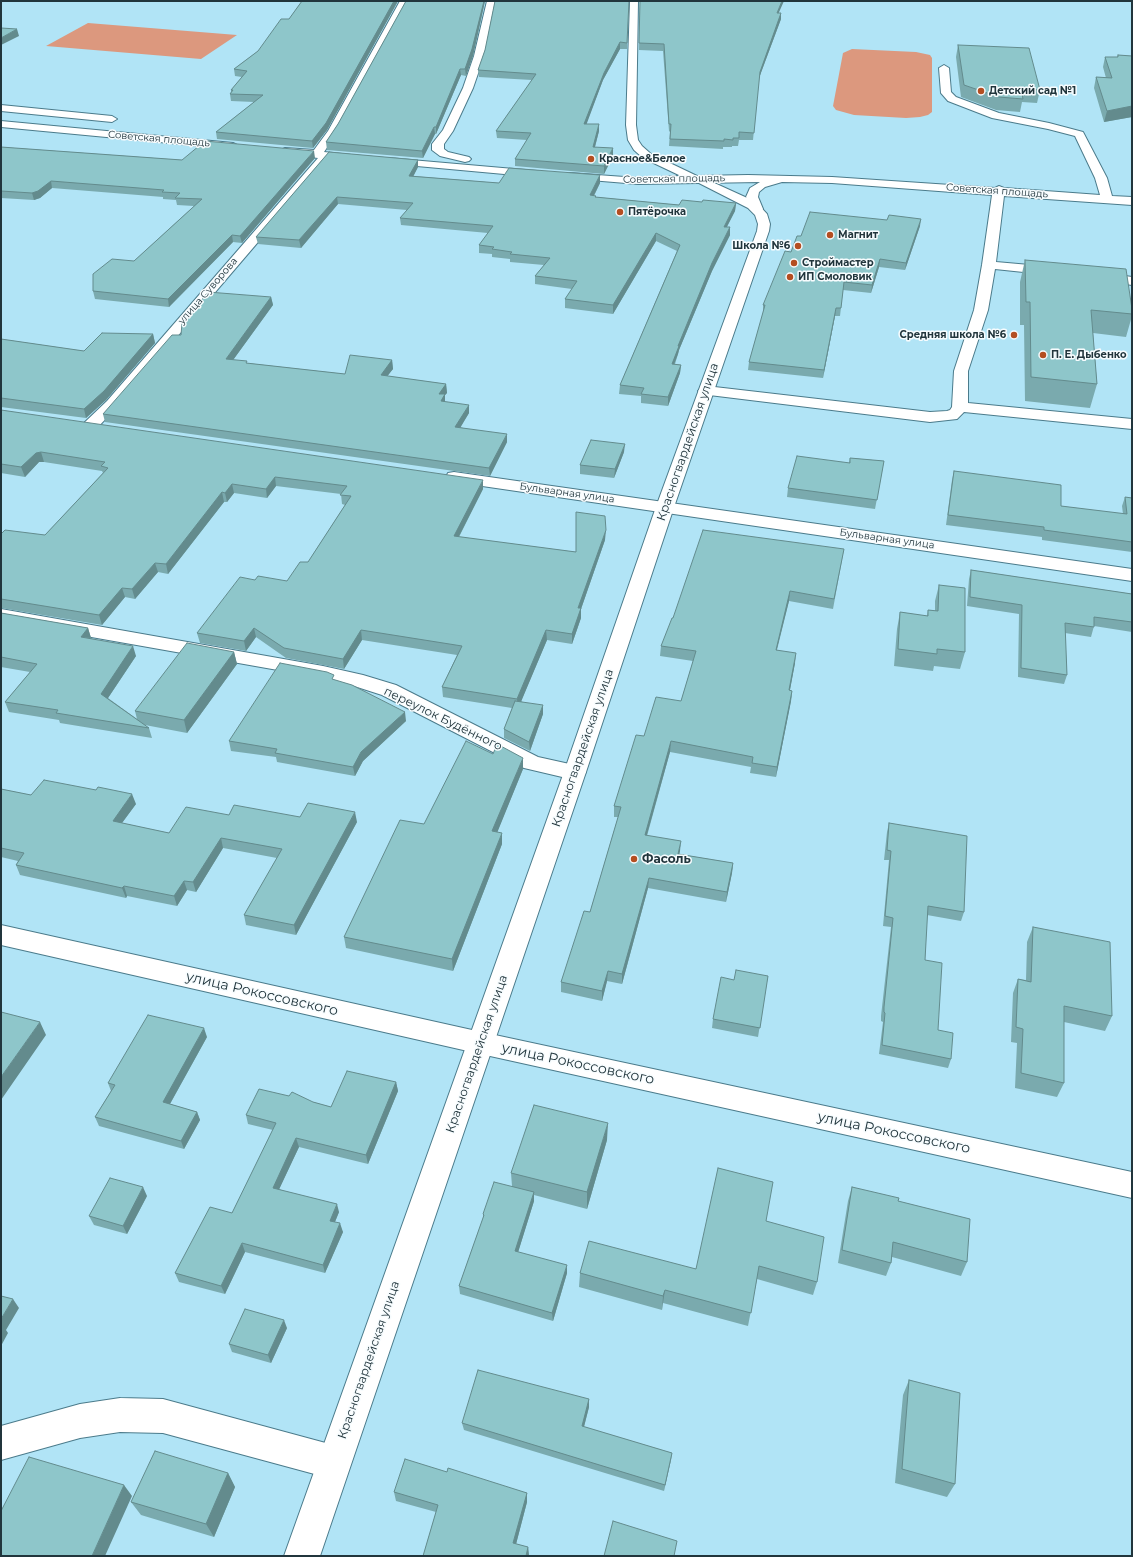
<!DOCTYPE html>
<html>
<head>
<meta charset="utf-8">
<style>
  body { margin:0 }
  #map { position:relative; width:1133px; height:1557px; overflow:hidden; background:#b1e4f6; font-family:Montserrat,sans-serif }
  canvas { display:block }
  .frame { position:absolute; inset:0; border:2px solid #21353c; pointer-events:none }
</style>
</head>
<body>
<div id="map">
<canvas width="1133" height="1557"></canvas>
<div class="frame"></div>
</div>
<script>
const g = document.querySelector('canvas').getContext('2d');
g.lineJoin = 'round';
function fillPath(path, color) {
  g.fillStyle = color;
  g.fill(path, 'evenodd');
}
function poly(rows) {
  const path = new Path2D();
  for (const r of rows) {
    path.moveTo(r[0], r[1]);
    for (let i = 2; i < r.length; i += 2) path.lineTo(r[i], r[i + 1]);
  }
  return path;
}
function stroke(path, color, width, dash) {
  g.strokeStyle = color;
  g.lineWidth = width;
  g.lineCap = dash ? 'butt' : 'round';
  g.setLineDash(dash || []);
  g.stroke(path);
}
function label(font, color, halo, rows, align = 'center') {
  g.font = font + ' Montserrat,sans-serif';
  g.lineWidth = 3;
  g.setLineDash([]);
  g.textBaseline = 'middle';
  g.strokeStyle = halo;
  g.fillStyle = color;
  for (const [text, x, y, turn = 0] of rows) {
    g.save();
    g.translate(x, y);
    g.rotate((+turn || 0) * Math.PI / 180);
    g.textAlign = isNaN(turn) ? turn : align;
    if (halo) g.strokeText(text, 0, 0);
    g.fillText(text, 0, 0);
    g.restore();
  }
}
fillPath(poly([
  [88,23,237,35,201,59,46,46],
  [852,49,916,52,930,55,932,58,932,112,928,115,920,117,906,118,854,115,836,110,833,106,843,53]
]), '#dc987e');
const minor = poly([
  [400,1,408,1,338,131,324,152,360,156,362,158,360,160,356,161,329,159,117,407,96,429,90,431,84,429,82,426,84,423,107,401,318,158,285,154,279,151,285,148,314,150,328,131,400,1],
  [487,1,495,1,484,56,473,88,453,131,444,144,444,149,448,152,469,157,471,159,469,161,465,162,440,156,432,150,432,144,443,130,463,88,474,56,487,1],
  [630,1,638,1,636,125,638,140,642,146,651,154,697,176,748,175,832,177,995,188,999,186,1004,188,1100,195,1095,178,1075,136,1048,129,992,118,948,101,941,93,939,68,944,65,949,68,951,92,956,97,999,113,1049,123,1083,132,1107,178,1112,196,1132,197,1132,205,1004,196,996,262,1052,267,1057,268,1059,271,1057,274,1052,275,995,269,988,310,968,371,968,403,1132,419,1132,429,964,412,957,419,930,422,701,394,698,391,701,388,706,386,930,412,947,411,950,410,952,407,954,371,974,310,982,265,992,195,832,183,782,182,765,187,759,192,758,197,763,209,761,212,757,213,753,212,746,197,750,188,760,182,638,184,566,178,564,176,566,174,570,173,638,178,681,176,643,158,634,150,628,140,626,125,630,1],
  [1,105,112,116,117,119,112,122,1,111,1,105],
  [1,121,233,143,239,146,233,149,1,127,1,121],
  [388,158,537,171,541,172,543,174,541,176,537,177,384,163,382,161,384,159,388,158],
  [1098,272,1132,277,1132,285,1093,279,1091,276,1093,273,1098,272],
  [454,472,1132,569,1132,581,448,481,446,477,448,473,454,472],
  [1,609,323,666,363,675,396,685,538,757,583,767,586,772,583,777,575,780,524,768,382,695,351,685,323,678,1,621,1,609],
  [1,925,481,1032,1132,1172,1132,1198,481,1054,1,945,1,925],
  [120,1398,163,1399,333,1445,345,1450,350,1462,345,1474,333,1479,163,1433,120,1432,80,1438,1,1460,1,1426,80,1404,120,1398]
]);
const major = poly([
  [699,176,756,202,767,214,770,224,769,231,674,507,586,772,320,1556,284,1556,564,772,656,507,757,231,758,224,755,215,748,208,695,181,693,179,695,177,699,176]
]);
stroke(minor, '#4b7b8b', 2);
stroke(major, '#4b7b8b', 2);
fillPath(minor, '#fff');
fillPath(major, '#fff');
fillPath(poly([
  [302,1,398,1,327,130,313,148,217,139,216,132,254,102,231,101,230,94,231,92,231,90,242,77,235,76,234,69,258,51,289,19],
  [406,1,485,1,473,56,466,76,461,75,436,134,435,134,423,158,327,150,326,142,338,124],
  [629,1,627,49,620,49,603,80,586,124,599,131,595,147,613,156,604,174,515,166,515,159,527,140,497,138,496,131,532,80,479,77,478,70,485,50],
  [640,1,779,13,781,19,759,78,753,140,739,140,738,146,732,146,732,147,723,147,723,149,669,146,670,132,669,131,663,51,639,50],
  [958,45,1040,90,1037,103,1022,102,1020,112,996,110,961,97,956,57],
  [1118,55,1132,56,1132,117,1104,122,1094,88,1096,77,1106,78,1103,67,1105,57,1117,57],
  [1,147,182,160,315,158,242,243,233,242,169,307,95,299,93,291,134,261,194,206,177,205,176,200,163,199,163,197,52,188,40,198,34,200,1,198],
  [329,152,418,160,418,167,413,176,499,183,600,175,600,183,594,196,596,197,679,205,702,202,736,203,735,211,727,227,730,227,730,235,712,271,679,350,678,354,675,364,681,365,680,373,668,406,641,403,641,396,619,394,620,385,677,251,656,241,613,314,565,308,565,299,572,289,535,284,535,276,544,265,510,262,510,259,492,257,492,254,479,253,479,245,488,233,401,225,400,218,407,210,338,204,301,248,258,244,256,237],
  [920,226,905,270,879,267,871,293,843,290,840,316,835,316,823,378,748,370,749,362,763,313,763,305,791,252,801,236],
  [1025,260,1132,309,1132,316,1126,337,1093,333,1097,384,1090,408,1025,401,1024,325,1020,325,1020,282],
  [271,297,273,305,233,360,247,363,345,374,392,360,393,369,387,376,446,384,447,393,445,395,445,402,469,413,460,427,507,442,490,476,105,422,103,414,181,335],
  [153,334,155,343,106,400,86,418,1,407,1,339,84,351],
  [1,410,483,489,459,537,576,552,605,540,581,609,581,618,572,644,547,640,521,701,543,714,530,751,504,738,504,729,512,708,443,697,442,687,457,655,362,640,344,669,286,658,256,637,246,651,200,643,197,633,255,580,287,581,308,562,345,505,342,504,341,494,276,486,267,498,234,493,227,502,224,502,168,574,158,572,135,599,125,597,102,625,1,608,1,534,45,535,103,473,102,471,44,462,39,462,25,477,1,473],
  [624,452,614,478,580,474,580,465],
  [850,458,884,461,875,509,787,497,788,488,849,463],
  [954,471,1061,506,1123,514,1122,506,1125,497,1131,498,1132,496,1132,552,1042,540,1042,537,946,525,952,480],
  [844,549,833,609,789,601,777,650,795,663,790,690,792,691,791,701,776,777,750,773,751,767,670,752,647,836,680,851,679,854,733,863,732,873,726,902,648,888,622,984,607,981,602,1001,561,992,561,982,590,912,618,817,614,817,614,806,644,736,681,701,693,661,660,656,661,646,673,618],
  [971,570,1132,594,1132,632,1094,626,1091,637,1065,633,1067,675,1064,684,1018,677,1019,614,967,606,969,579],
  [939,585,965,652,960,669,934,666,933,671,894,666,897,629,900,612,927,616,928,610,935,611,935,601],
  [1,613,88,628,91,638,136,656,108,698,137,719,135,711,234,652,237,664,187,733,145,725,149,728,152,738,60,723,59,720,9,712,5,702,30,672,1,667],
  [335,680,406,721,363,761,355,776,277,762,276,757,231,751,229,741],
  [523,769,497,832,502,844,453,971,346,948,344,937,424,824],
  [1,789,31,795,136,804,122,823,169,833,229,815,300,817,357,822,296,935,246,925,244,915,277,858,223,848,196,892,187,890,177,906,127,896,126,898,20,875,16,865,18,861,1,857],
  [889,823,964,912,961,921,927,915,925,960,938,1030,951,1059,948,1068,879,1054,883,1022,881,1021,881,1016,891,927,883,926,889,860,884,860,887,832],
  [1033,927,1112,1016,1105,1031,1064,1022,1064,1083,1057,1097,1015,1088,1017,1043,1011,1042,1013,993,1018,979,1026,980,1027,942],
  [768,976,758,1037,712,1028,713,1019,734,980],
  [207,1037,170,1104,197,1112,200,1120,184,1149,99,1126,95,1117,111,1091,108,1083],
  [396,1082,398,1091,368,1164,299,1147,279,1189,339,1212,335,1222,343,1232,325,1273,245,1252,225,1294,179,1282,175,1273,232,1213,273,1130,248,1124,246,1115,313,1102,331,1107],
  [607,1140,587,1209,534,1195,534,1201,518,1252,567,1273,553,1321,460,1294,459,1286,483,1218,483,1214,512,1186,511,1173],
  [852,1187,898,1201,967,1262,961,1276,892,1257,891,1263,886,1276,838,1263,848,1201],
  [147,1196,127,1234,94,1225,89,1216],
  [766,1221,817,1282,813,1295,757,1279,748,1326,663,1303,662,1310,579,1287,580,1273,696,1269],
  [287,1328,271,1363,232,1352,229,1344],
  [909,1380,955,1484,947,1497,895,1483,903,1395],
  [589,1399,589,1407,584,1427,672,1453,664,1491,464,1430,462,1423],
  [447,1472,527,1493,527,1502,516,1544,528,1547,529,1556,423,1556,436,1512,396,1501,394,1492],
  [228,1473,235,1487,214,1537,141,1515,131,1502]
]), '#7aaaae');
fillPath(poly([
  [394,1,398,1,327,130,313,148,312,141],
  [484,1,485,1,473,56,466,76,465,69],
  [782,1,784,1,776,19,777,13],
  [781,13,781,19,759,78,760,72],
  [17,29,19,36,1,45,1,38],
  [620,42,620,49,603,80,584,131,584,124,604,73],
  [460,69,461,75,436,134,436,127],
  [1132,106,1132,117,1104,122,1107,111],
  [599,124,599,131,593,154,593,147],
  [434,127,435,134,423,158,422,151],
  [613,148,613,156,604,174,604,166],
  [314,151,315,158,242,243,240,236],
  [418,160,418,167,410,183,409,176],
  [600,175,600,183,590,203,590,195],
  [51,181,52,188,40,198,34,200,32,193],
  [337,197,338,204,301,248,299,240],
  [736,203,735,211,723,234,724,227],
  [921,219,920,226,905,270,906,263],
  [730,227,730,235,712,271,679,350,678,354,671,372,672,364,678,346,712,263],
  [656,233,656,241,613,314,613,305],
  [232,235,233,242,169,307,168,299],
  [880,259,879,267,871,293,872,285],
  [271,297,273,305,228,367,226,359],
  [836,308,835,316,823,378,824,370],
  [153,334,155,343,106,400,86,418,84,409],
  [392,360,393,369,382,383,381,375],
  [681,365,680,373,668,406,668,397],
  [446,384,447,393,445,395,445,403,441,409,439,394],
  [469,405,469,413,456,435,455,427],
  [507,434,507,442,490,476,489,468],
  [625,444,624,452,614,478,615,469],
  [41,452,44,462,39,462,25,477,21,467,36,453],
  [275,477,276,486,267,498,266,489],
  [483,480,483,489,454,546,454,536],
  [232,484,234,493,227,502,225,493],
  [222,492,224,502,168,574,166,564],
  [606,530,605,540,581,609,581,618,572,644,572,634,578,608],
  [155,563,158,572,135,599,132,589],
  [122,588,125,597,102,625,99,615],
  [790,591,789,601,774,660,776,650],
  [88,628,91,638,81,637],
  [254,628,256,637,246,651,244,641],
  [361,630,362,640,344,669,343,659],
  [546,630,547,640,518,709,517,699],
  [133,646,136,656,104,704,101,694],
  [234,652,237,664,187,733,184,720],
  [796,653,795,663,788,700,789,690],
  [792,691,791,701,776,777,777,767],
  [543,705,543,714,530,751,529,742],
  [405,712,406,721,363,761,355,776,353,767,361,752],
  [671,741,670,752,644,845,645,835],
  [523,758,523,769,493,843,492,831],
  [132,794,136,804,116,831,113,821],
  [355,812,357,822,296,935,294,925],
  [502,833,502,844,453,971,452,959],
  [221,838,223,848,196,892,193,882],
  [681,841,680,851,677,864,678,854],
  [733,863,732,873,726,902,727,892],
  [649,878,648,888,622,984,622,974],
  [184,881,187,890,177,906,174,896],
  [124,886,127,896,126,898,122,888],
  [608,971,607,981,602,1001,602,991],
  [40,1022,46,1035,1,1100,1,1077],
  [204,1028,207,1037,166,1111,163,1102],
  [396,1082,398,1091,368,1164,366,1155],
  [197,1112,200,1120,184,1149,181,1141],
  [608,1123,607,1140,587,1209,587,1192],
  [296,1138,299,1147,276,1196,273,1188],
  [143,1187,147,1196,127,1234,123,1226],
  [534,1192,534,1201,516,1259,515,1251],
  [337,1204,339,1212,332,1229,330,1221],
  [340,1223,343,1232,325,1273,323,1265],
  [242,1243,245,1252,225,1294,221,1286],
  [567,1265,567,1273,553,1321,552,1313],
  [665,1290,663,1303,662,1310,663,1296],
  [13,1299,19,1308,6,1330,8,1333,1,1346,1,1319],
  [284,1320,287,1328,271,1363,268,1355],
  [589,1399,589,1407,582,1434,582,1426],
  [672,1453,671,1460,664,1491,665,1485],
  [228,1473,235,1487,214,1537,206,1524],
  [124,1485,132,1496,105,1556,92,1556],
  [527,1493,527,1502,514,1552,513,1543],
  [528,1547,529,1556,526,1556]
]), '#638b8d');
const building = poly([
  [302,1,394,1,326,123,312,141,216,132,263,95,230,94,233,90,231,90,247,71,234,69,258,51,281,19,289,19,302,1],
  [406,1,484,1,472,49,465,69,460,69,436,127,434,127,422,151,326,142,338,124,406,1],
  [495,1,629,1,627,43,620,42,604,73,584,124,599,124,593,147,613,148,604,166,515,159,531,133,496,131,536,74,478,70,485,50,495,1],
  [640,1,782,1,777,13,781,13,760,72,754,133,739,132,739,138,733,138,733,140,724,139,724,141,670,139,671,124,669,124,664,44,639,43,640,1],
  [1,28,17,29,1,38,1,28],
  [958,45,1029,48,1040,90,1021,89,1023,99,999,97,964,85,958,45],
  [1118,55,1132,56,1132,106,1107,111,1096,77,1112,78,1105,57,1118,57,1118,55],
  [205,141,314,151,240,236,232,235,168,299,93,291,93,274,112,259,134,261,202,199,175,198,180,193,162,192,164,190,51,181,38,191,32,193,1,191,1,147,182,160,205,141],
  [329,152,418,160,409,176,499,183,509,168,600,175,590,195,596,196,595,197,679,205,682,200,702,202,703,200,736,203,724,227,730,227,712,263,678,346,679,346,672,364,681,365,668,397,641,394,644,388,620,385,680,245,656,233,613,305,565,299,577,281,535,276,550,258,510,254,512,252,492,249,494,247,479,245,493,226,400,218,413,203,337,197,299,240,256,237,329,152],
  [810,212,887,220,889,215,921,219,906,263,880,259,872,285,844,282,841,308,836,308,824,370,749,362,765,305,763,305,785,251,791,252,797,236,801,236,810,212],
  [1025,260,1126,269,1132,309,1132,314,1091,310,1097,384,1031,377,1030,302,1026,302,1025,260],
  [208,292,271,297,226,359,247,361,246,363,345,374,350,355,392,360,381,375,446,384,439,394,445,394,441,401,469,405,455,427,507,434,489,468,103,414,172,335,181,335,182,323,208,292],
  [102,333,153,334,104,391,84,409,1,398,1,339,84,351,102,333],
  [1,410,483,480,454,536,576,552,576,512,605,516,606,530,578,608,581,608,572,634,546,630,517,699,442,687,462,646,361,630,343,659,284,648,254,628,244,641,197,633,240,577,255,580,258,576,287,581,300,562,308,562,351,496,340,495,347,486,275,477,266,489,232,484,225,493,222,492,166,564,155,563,132,589,122,588,99,615,1,599,1,534,5,530,45,535,108,468,101,466,105,462,41,452,36,453,21,467,1,464,1,410],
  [591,440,625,444,615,469,580,465,591,440],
  [797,456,850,463,850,458,884,461,877,500,788,488,797,456],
  [954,471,1061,485,1061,506,1127,514,1125,497,1132,498,1132,542,1044,530,1044,527,948,515,954,471],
  [703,530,844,549,834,599,790,591,776,650,796,653,789,690,792,691,777,767,752,763,753,757,671,741,645,835,681,841,678,854,733,863,727,892,649,878,622,974,608,971,602,991,561,982,584,911,590,912,621,807,614,806,636,735,644,736,656,697,681,701,696,651,661,646,672,618,673,618,703,530],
  [971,570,1132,594,1132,622,1094,617,1094,627,1065,623,1067,675,1021,668,1022,605,970,597,971,570],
  [939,585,965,588,965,652,937,649,937,654,898,649,900,612,928,616,928,610,938,611,939,585],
  [1,613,88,628,81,637,133,646,101,694,149,728,56,713,58,710,5,702,37,664,1,657,1,613],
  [187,643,234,652,184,720,135,711,187,643],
  [280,663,327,672,334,675,332,679,352,685,405,712,361,752,353,767,275,753,277,749,229,741,280,663],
  [515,701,543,705,529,742,504,729,515,701],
  [466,741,493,754,497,744,523,758,492,831,502,833,452,959,344,937,400,820,424,824,466,741],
  [44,780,96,790,98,787,132,794,113,821,169,833,186,807,229,815,234,805,300,817,308,803,355,812,294,925,244,915,282,849,221,838,193,882,184,881,174,896,124,886,122,888,16,865,24,853,1,848,1,789,31,795,44,780],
  [889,823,967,836,964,912,928,906,925,960,942,963,938,1030,953,1033,951,1059,882,1045,885,1013,884,1012,884,1007,893,918,885,916,891,851,887,850,889,823],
  [1033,927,1110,942,1112,1016,1064,1006,1064,1083,1021,1073,1023,1029,1016,1027,1018,979,1031,982,1033,927],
  [736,970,768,976,760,1028,713,1019,721,977,734,980,736,970],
  [1,1012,40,1022,1,1077,1,1012],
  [148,1015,204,1028,163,1102,197,1112,181,1141,95,1117,115,1085,108,1083,148,1015],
  [347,1071,396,1082,366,1155,296,1138,273,1188,337,1204,330,1221,340,1223,323,1265,242,1243,221,1286,175,1273,210,1207,232,1213,276,1123,246,1115,259,1089,289,1096,292,1092,313,1102,331,1107,347,1071],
  [534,1105,608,1123,587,1192,511,1173,534,1105],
  [718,1168,773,1182,766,1221,824,1237,817,1282,759,1266,751,1313,665,1290,663,1296,580,1273,589,1241,696,1269,718,1168],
  [110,1178,143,1187,123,1226,89,1216,110,1178],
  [494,1182,534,1192,515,1251,567,1265,552,1313,459,1286,484,1215,483,1214,494,1182],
  [852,1187,899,1198,898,1201,970,1219,967,1262,893,1242,891,1263,842,1250,852,1187],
  [1,1296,13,1299,1,1319,1,1296],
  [245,1309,284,1320,268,1355,229,1344,245,1309],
  [478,1370,589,1399,582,1426,672,1453,665,1485,462,1423,478,1370],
  [909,1380,960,1393,955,1484,902,1469,909,1380],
  [155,1451,228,1473,206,1524,131,1502,155,1451],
  [29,1457,124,1485,92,1556,1,1556,1,1511,29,1457],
  [405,1459,447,1472,448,1468,527,1493,513,1543,528,1547,526,1556,423,1556,438,1505,394,1492,405,1459],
  [613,1521,677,1541,674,1556,604,1556,613,1521]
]);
fillPath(building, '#8ec6ca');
stroke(building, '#638b8d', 1);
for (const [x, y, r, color] of [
  [981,91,4,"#b44e21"],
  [591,159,4,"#b44e21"],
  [620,212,4,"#b44e21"],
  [830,235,4,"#b44e21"],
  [798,246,4,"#b44e21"],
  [794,263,4,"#b44e21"],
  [790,277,4,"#b44e21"],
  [1014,335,4,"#b44e21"],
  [1043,355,4,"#b44e21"],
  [634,859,4,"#b44e21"]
]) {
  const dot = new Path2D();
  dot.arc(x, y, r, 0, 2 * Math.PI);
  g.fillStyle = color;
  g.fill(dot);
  stroke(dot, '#f7fcfe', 1.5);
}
label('bold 10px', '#21353c', '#f7fcfe', [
  ["Детский сад №1",989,91],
  ["Красное&Белое",599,159],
  ["Пятёрочка",628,212],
  ["Магнит",838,235],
  ["Школа №6",790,246,"right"],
  ["Строймастер",802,263],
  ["ИП Смоловик",798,277],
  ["Средняя школа №6",1006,335,"right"],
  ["П. Е. Дыбенко",1051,355]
], 'left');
label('10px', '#21353c', '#f7fcfe', [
  ["Советская площадь",159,139,5],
  ["Советская площадь",674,179,-1],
  ["Советская площадь",997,191,4],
  ["улица Суворова",208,291,-49],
  ["Бульварная улица",567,493,8],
  ["Бульварная улица",887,539,8]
]);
label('12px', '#21353c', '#f7fcfe', [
  ["Красногвардейская улица",688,442,-71],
  ["переулок Будённого",443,719,26],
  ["Красногвардейская улица",583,748,-71],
  ["Красногвардейская улица",477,1054,-71],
  ["Красногвардейская улица",369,1360,-71]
]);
label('bold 12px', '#21353c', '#f7fcfe', [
  ["Фасоль",642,859]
], 'left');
label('14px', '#21353c', '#f7fcfe', [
  ["улица Рокоссовского",262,994,13],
  ["улица Рокоссовского",578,1064,12],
  ["улица Рокоссовского",894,1133,12]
]);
</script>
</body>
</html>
